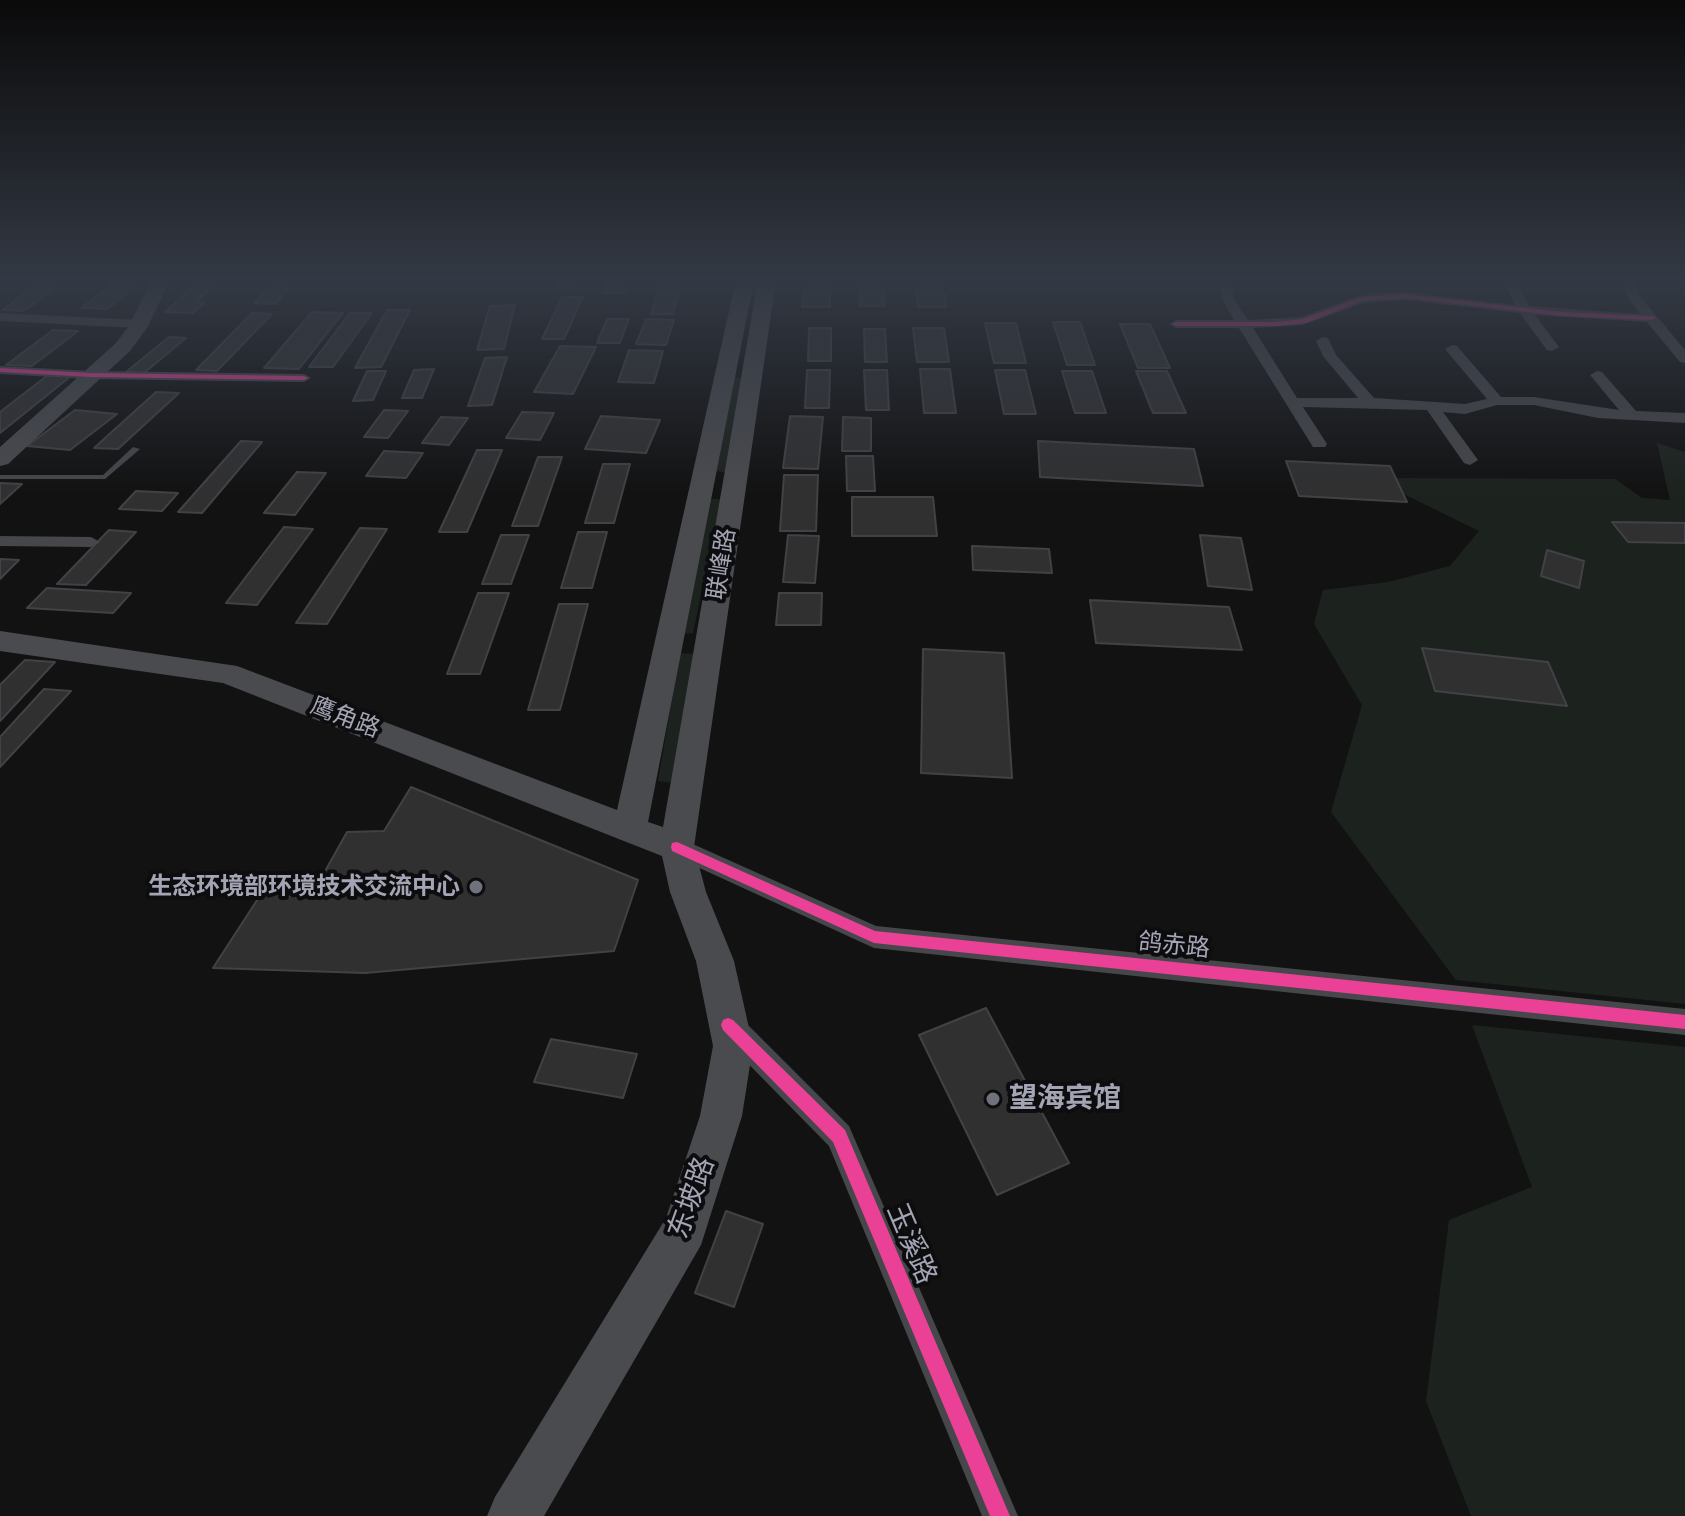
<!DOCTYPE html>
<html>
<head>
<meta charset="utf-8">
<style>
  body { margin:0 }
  canvas { display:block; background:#121212 }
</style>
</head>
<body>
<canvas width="1685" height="1516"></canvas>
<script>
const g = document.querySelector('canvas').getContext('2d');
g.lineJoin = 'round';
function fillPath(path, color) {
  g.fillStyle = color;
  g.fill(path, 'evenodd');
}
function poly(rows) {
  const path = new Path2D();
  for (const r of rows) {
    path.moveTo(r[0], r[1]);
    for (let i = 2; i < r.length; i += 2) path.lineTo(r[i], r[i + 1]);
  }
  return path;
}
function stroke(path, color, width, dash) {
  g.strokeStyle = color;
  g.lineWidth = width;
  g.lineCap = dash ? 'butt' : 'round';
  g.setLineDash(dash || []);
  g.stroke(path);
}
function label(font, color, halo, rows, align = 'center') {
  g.font = font + ' "PT Sans Narrow","Noto Sans SC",sans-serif';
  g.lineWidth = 8;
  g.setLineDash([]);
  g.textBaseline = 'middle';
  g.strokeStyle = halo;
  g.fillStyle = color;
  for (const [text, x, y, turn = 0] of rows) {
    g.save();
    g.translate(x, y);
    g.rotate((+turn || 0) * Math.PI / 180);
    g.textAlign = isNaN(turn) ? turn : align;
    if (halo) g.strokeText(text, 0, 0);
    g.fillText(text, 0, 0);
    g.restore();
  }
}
fillPath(poly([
  [732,377,742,378,725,472,715,471],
  [1657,443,1685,452,1685,1004,1456,980,1331,812,1362,705,1314,624,1323,590,1388,582,1450,566,1479,531,1371,478,1615,479,1642,498,1670,500],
  [709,499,721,499,693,633,682,634],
  [680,653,696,654,673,783,658,781],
  [1472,1025,1685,1047,1685,1516,1471,1516,1426,1401,1449,1220,1532,1187]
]), '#1c231e');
const building = poly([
  [43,280,66,280,24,311,2,310,43,280],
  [117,280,143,280,107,309,81,308,117,280],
  [200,280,219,280,196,302,204,303,193,313,165,312,200,280],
  [276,280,296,280,275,304,254,303,276,280],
  [561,280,582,280,578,290,556,290,561,280],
  [607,280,629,280,626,293,604,293,607,280],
  [661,280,682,280,673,314,651,314,661,280],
  [804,280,830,280,830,307,802,307,804,280],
  [859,280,883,280,884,306,860,306,859,280],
  [915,280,942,280,946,307,918,307,915,280],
  [562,297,583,297,564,339,542,339,562,297],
  [515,305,504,349,477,350,490,306,515,305],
  [387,310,410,310,381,367,355,368,387,310],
  [312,312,343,313,299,369,264,368,312,312],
  [252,313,272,314,217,371,196,370,252,313],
  [350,313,372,313,333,367,309,367,350,313],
  [607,319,629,319,620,343,597,343,607,319],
  [646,319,674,320,666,345,636,344,646,319],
  [1053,322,1080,322,1095,365,1067,365,1053,322],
  [985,323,1016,323,1026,363,994,363,985,323],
  [1120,324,1150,324,1170,368,1138,368,1120,324],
  [809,328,831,328,831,361,808,361,809,328],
  [913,328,944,328,949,362,917,362,913,328],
  [864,329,885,329,887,362,865,362,864,329],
  [53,330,78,331,32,366,6,365,53,330],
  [169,337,186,338,144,373,126,372,169,337],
  [560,346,596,347,573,394,534,392,560,346],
  [629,350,663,351,654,383,618,382,629,350],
  [507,357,492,405,468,406,485,358,507,357],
  [434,369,422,398,402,398,414,370,434,369],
  [920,369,950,369,956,413,924,413,920,369],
  [807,370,830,370,829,408,805,408,807,370],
  [864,370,887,370,889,410,866,410,864,370],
  [995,370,1025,370,1036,414,1004,414,995,370],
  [367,371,386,371,373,400,353,401,367,371],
  [1062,371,1092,371,1106,413,1075,413,1062,371],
  [1136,371,1167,371,1186,413,1153,413,1136,371],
  [48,375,71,376,0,433,0,412,48,375],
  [156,392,179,393,118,449,94,448,156,392],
  [75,410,117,414,70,450,27,446,75,410],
  [384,410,408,411,388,438,364,437,384,410],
  [522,412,554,413,540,440,506,438,522,412],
  [601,416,660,420,646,453,585,449,601,416],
  [790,416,823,417,818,469,783,468,790,416],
  [441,417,468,418,449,445,422,443,441,417],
  [843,417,871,418,871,451,842,451,843,417],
  [241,441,262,442,202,513,178,512,241,441],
  [1038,441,1194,449,1203,486,1040,477,1038,441],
  [477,450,502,450,467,532,439,532,477,450],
  [384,451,423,453,406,478,366,476,384,451],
  [846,456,873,456,875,491,847,491,846,456],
  [538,457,562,457,538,526,512,526,538,457],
  [1286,461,1390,466,1407,502,1299,496,1286,461],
  [603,464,630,464,614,523,585,523,603,464],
  [297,472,326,473,295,515,264,513,297,472],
  [784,475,818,475,816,531,780,531,784,475],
  [0,483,22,484,0,504,0,483],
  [136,491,178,493,162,511,119,509,136,491],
  [852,497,933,497,937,536,852,536,852,497],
  [1612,522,1685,523,1685,543,1628,542,1612,522],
  [284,527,313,529,257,605,226,603,284,527],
  [360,528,387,529,327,624,296,623,360,528],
  [109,530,136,532,86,585,57,584,109,530],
  [578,532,607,532,592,588,561,588,578,532],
  [501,535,529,535,511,584,482,584,501,535],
  [788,535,819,536,815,583,783,582,788,535],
  [1200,535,1241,538,1252,590,1208,586,1200,535],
  [972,546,1049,549,1052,573,973,570,972,546],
  [1547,550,1584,561,1579,588,1541,576,1547,550],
  [0,559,19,560,0,579,0,559],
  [47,588,131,593,113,613,27,608,47,588],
  [478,593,509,593,480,674,447,674,478,593],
  [779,593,822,593,821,625,776,625,779,593],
  [1090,600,1229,607,1242,650,1096,643,1090,600],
  [559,604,588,604,560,710,528,710,559,604],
  [1422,648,1548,662,1567,706,1435,691,1422,648],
  [923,649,1004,653,1012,778,921,773,923,649],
  [25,660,55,662,0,721,0,685,25,660],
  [44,689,71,691,0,767,0,737,44,689],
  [411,787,638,880,614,951,365,973,213,968,261,894,310,898,347,832,384,831,411,787],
  [986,1008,1069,1163,997,1195,919,1035,986,1008],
  [551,1039,637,1054,623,1098,534,1082,551,1039],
  [726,1211,763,1224,734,1307,695,1293,726,1211]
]);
fillPath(building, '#303031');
stroke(building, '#424146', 2);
fillPath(poly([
  [133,447,140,449,105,479,0,479,0,475,103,475,133,447]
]), '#46474b');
fillPath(poly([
  [1220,280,1232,280,1234,299,1248,320,1301,317,1361,295,1405,292,1515,305,1503,280,1516,280,1529,306,1640,314,1627,296,1622,280,1634,280,1639,295,1685,350,1685,363,1680,362,1647,322,1535,315,1559,347,1552,351,1547,350,1520,313,1405,300,1363,303,1303,325,1253,328,1297,398,1358,398,1323,356,1316,341,1323,337,1328,338,1336,355,1374,398,1465,404,1487,399,1445,349,1452,345,1457,346,1501,397,1534,397,1619,410,1590,375,1597,371,1602,372,1636,411,1685,413,1685,423,1598,418,1534,405,1497,405,1465,414,1443,412,1478,460,1470,465,1464,463,1427,410,1303,407,1327,444,1325,447,1313,447,1239,328,1176,328,1169,324,1176,320,1234,320,1222,299,1220,280],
  [0,313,139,320,146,324,139,328,0,321,0,313],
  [0,366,91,371,304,374,311,378,304,382,91,379,0,374,0,366],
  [0,536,91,537,100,542,91,547,0,546,0,536],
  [677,837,876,926,1685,1009,1685,1035,874,948,669,854,665,847,669,840,677,837],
  [732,1015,742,1019,849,1126,1018,1516,982,1516,829,1146,722,1037,718,1028,722,1019,732,1015]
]), '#46474b');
fillPath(poly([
  [152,280,170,280,147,328,130,351,8,464,0,466,0,447,116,343,128,327,152,280],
  [736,280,754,280,648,822,663,827,758,280,776,280,694,847,706,892,734,961,753,1046,742,1116,701,1245,544,1516,487,1516,495,1497,666,1218,700,1116,713,1046,696,961,670,892,662,856,223,683,0,651,0,631,237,666,617,810,736,280]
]), '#4a4b4f');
fillPath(poly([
  [1405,294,1562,312,1652,316,1656,318,1652,320,1562,316,1405,298,1362,301,1306,323,1277,326,1176,326,1172,324,1176,322,1277,322,1302,319,1361,297,1405,294],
  [0,368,91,373,304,376,308,378,304,380,91,377,0,372,0,368],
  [677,842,875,931,1685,1015,1685,1029,874,943,672,851,671,847,672,843,677,842],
  [728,1018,733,1020,845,1130,1010,1516,990,1516,833,1142,723,1030,721,1025,723,1020,728,1018]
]), '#ea4096');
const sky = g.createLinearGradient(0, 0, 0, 493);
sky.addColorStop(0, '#0a0a0a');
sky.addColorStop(0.57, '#333944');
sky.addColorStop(1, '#33394400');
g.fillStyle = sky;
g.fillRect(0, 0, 1685, 493);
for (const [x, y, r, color] of [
  [476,887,8,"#70727b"],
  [993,1099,8,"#70727b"]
]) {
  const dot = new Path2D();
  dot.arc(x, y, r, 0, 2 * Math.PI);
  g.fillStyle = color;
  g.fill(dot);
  stroke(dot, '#0d0c0e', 3);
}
label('24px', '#a3a5b4', '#0d0c0e', [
  ["联峰路",722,564,-81],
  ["鹰角路",345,718,21],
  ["鸽赤路",1174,946,6]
]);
label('bold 24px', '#a3a5b4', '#0d0c0e', [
  ["生态环境部环境技术交流中心",460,887]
], 'right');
label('bold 28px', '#a3a5b4', '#0d0c0e', [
  ["望海宾馆",1009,1099]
], 'left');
label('28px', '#a3a5b4', '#0d0c0e', [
  ["东坡路",692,1198,-70],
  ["玉溪路",911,1244,67]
]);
</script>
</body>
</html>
